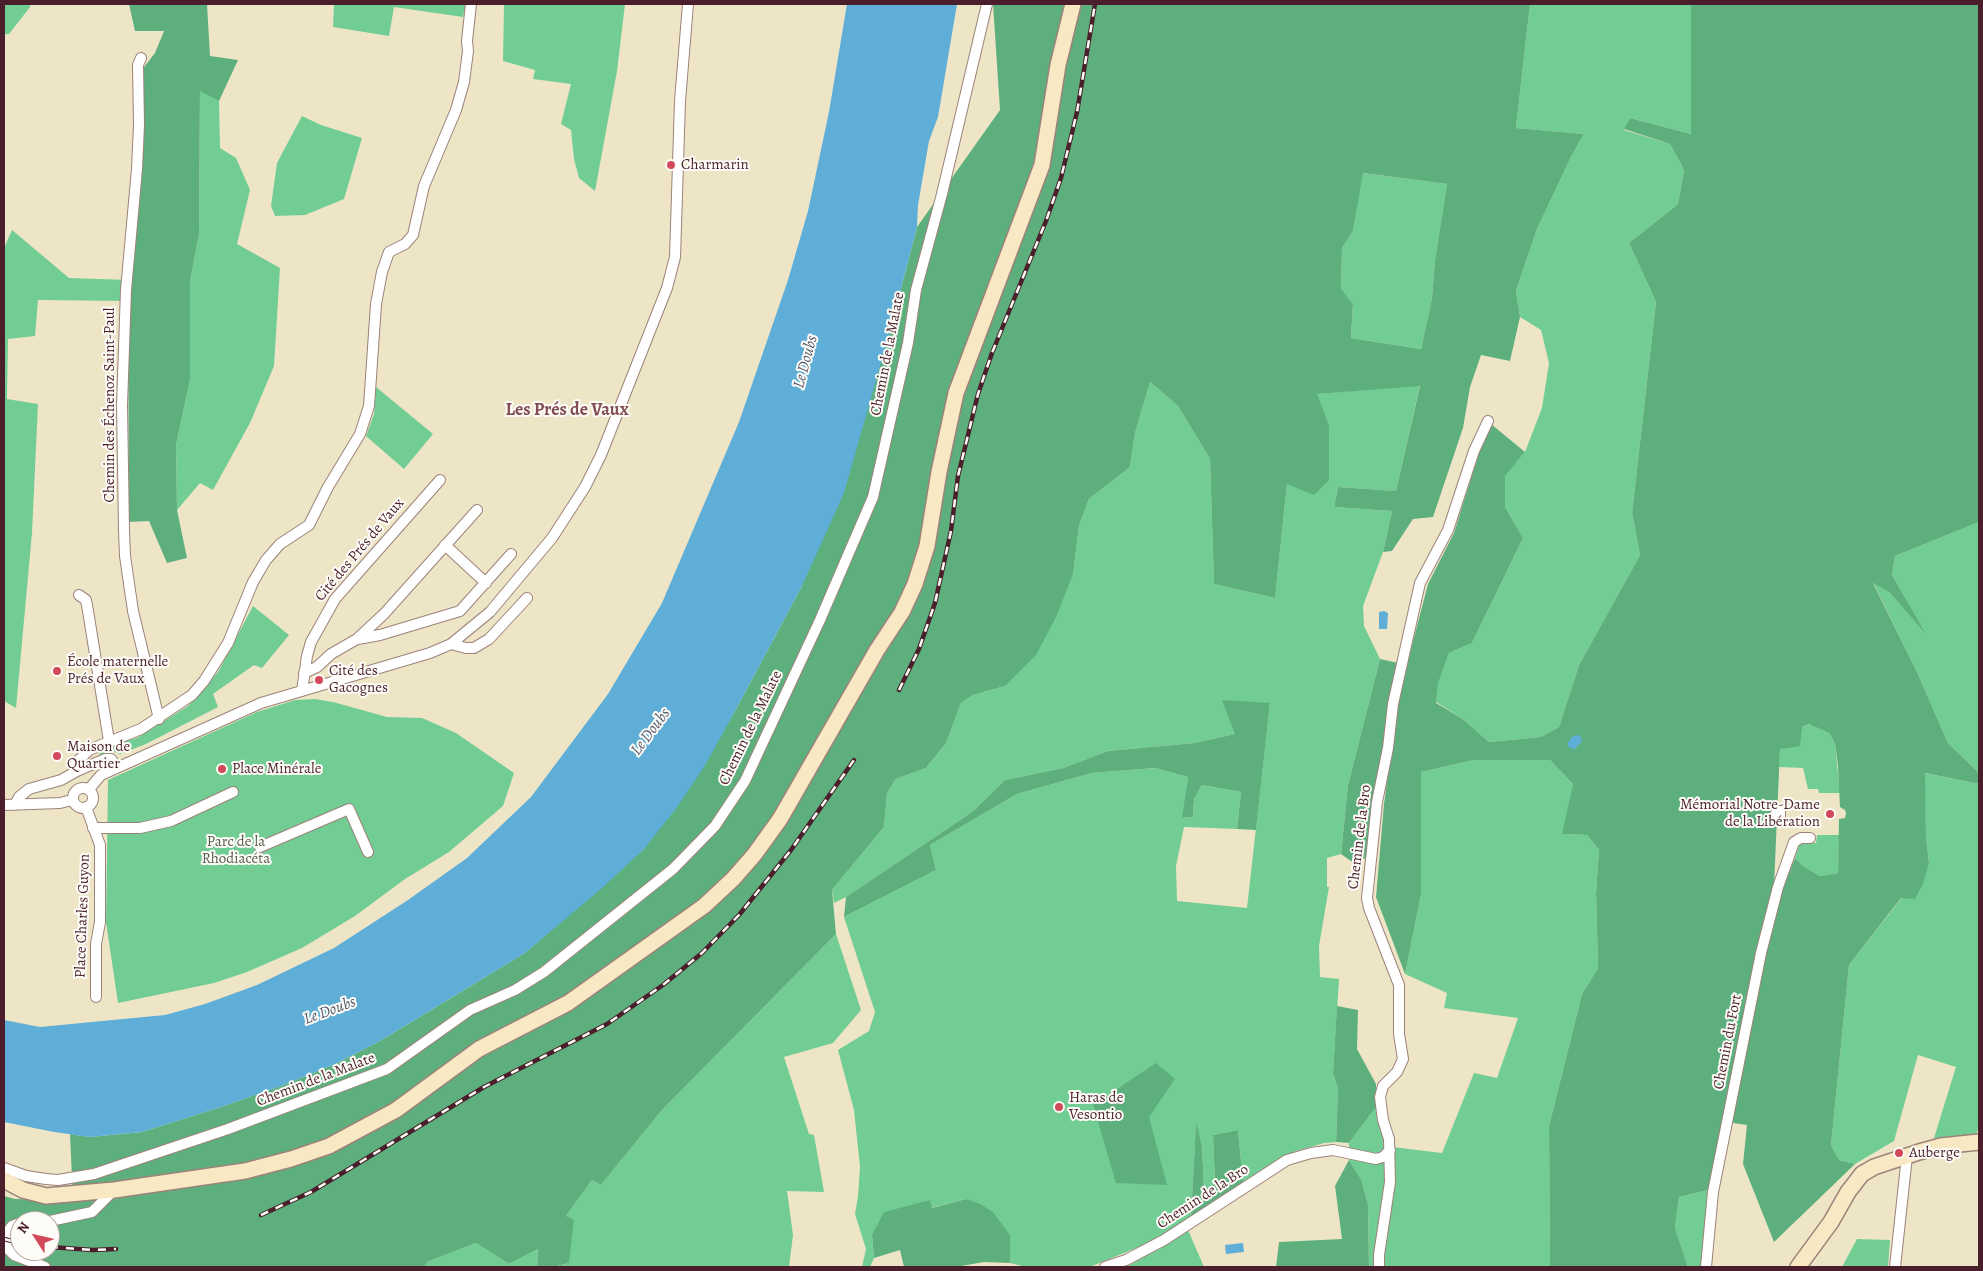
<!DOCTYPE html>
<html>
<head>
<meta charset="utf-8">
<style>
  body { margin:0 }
  #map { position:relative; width:1983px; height:1271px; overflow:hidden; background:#eee5c7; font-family:Alegreya,serif }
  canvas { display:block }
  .frame { position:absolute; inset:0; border:5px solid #4a1f2b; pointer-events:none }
  .north { position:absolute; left:10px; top:1211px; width:50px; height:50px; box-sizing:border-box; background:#fdfcf7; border:1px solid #b5a4a5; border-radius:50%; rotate:305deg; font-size:14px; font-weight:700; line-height:20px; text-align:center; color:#4a1f2b }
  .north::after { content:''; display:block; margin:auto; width:18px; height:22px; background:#d1495b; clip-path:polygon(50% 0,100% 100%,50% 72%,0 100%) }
</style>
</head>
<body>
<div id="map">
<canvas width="1983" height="1271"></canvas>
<div class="frame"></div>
<div class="north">N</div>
</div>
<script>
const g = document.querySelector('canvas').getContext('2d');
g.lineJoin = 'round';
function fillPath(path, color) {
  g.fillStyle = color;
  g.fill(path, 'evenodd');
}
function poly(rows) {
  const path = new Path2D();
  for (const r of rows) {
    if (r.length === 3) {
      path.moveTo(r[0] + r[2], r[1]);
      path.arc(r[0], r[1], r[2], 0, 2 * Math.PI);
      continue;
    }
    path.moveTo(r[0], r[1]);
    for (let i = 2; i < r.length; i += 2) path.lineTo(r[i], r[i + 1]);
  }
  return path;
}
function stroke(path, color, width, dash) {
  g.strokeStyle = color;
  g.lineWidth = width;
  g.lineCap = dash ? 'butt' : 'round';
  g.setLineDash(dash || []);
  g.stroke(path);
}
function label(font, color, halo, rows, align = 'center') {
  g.font = font + ' Alegreya,serif';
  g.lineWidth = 4;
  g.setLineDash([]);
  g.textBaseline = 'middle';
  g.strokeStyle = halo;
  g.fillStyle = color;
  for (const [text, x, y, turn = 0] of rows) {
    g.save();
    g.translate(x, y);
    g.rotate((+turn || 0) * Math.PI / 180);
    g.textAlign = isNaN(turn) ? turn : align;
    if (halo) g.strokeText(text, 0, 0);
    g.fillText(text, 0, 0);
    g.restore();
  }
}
fillPath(poly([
  [4,4,30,4,30,7,9,34,4,34],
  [334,4,466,4,463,17,394,7,389,36,333,27],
  [504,4,625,4,617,71,595,191,579,178,574,159,571,130,561,124,571,84,533,79,535,70,503,61],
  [1530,4,1691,4,1691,134,1630,118,1624,130,1670,144,1684,170,1678,204,1629,243,1656,302,1632,513,1640,555,1579,665,1559,727,1541,737,1489,742,1463,719,1436,702,1437,683,1449,653,1472,643,1523,538,1505,507,1505,475,1525,452,1542,408,1549,363,1541,330,1520,317,1516,291,1537,229,1571,157,1584,134,1516,128],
  [200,90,219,101,220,148,236,158,250,190,237,244,280,268,274,366,250,423,213,490,200,483,177,510,176,445,190,380,190,282,199,234],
  [302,116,321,125,362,138,344,199,305,215,275,216,271,206,277,163],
  [1362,173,1447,184,1435,260,1432,298,1421,349,1351,338,1353,304,1341,290,1342,248,1353,231],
  [12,230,69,278,129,280,128,301,38,300,35,336,8,339,7,399,38,404,32,533,16,708,4,701,4,258,5,246],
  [1150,382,1178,406,1210,459,1214,584,1275,598,1287,484,1329,425,1316,394,1420,385,1396,491,1338,487,1334,507,1392,511,1383,552,1363,606,1364,626,1380,659,1348,785,1341,854,1327,858,1327,887,1329,887,1319,946,1320,977,1339,979,1333,1073,1338,1089,1336,1142,1324,1143,1296,1151,1243,1182,1238,1130,1213,1135,1215,1184,1204,1189,1202,1146,1196,1124,1191,1217,1156,1240,1092,1266,1026,1267,1010,1263,1010,1235,966,1199,931,1208,930,1200,872,1235,874,1258,870,1267,862,1267,866,1249,855,1214,858,1196,860,1167,854,1110,838,1050,869,1031,875,1012,844,917,936,870,930,845,1017,794,1092,773,1155,768,1188,777,1183,818,1193,817,1194,799,1202,785,1241,792,1237,829,1184,827,1176,866,1177,901,1247,908,1270,703,1235,734,1194,743,1108,751,1063,768,1005,780,972,812,846,897,834,903,832,890,884,827,887,793,896,779,926,768,946,743,961,703,973,695,1005,686,1073,574,1079,526,1089,499,1130,467,1135,433],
  [376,387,433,434,404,469,366,436,374,414],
  [1979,522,1979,773,1948,743,1917,672,1873,582,1889,592,1924,631,1892,575,1895,556],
  [253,606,289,635,262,668,254,665,213,694,218,707,146,744,120,754,112,751,100,755,98,750,107,746,137,738,188,706,218,672],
  [315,699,333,702,387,717,422,718,456,733,514,773,503,806,449,852,405,879,355,916,302,948,247,972,214,983,118,1003,106,922,108,780,257,712,295,700],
  [1810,724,1829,733,1835,744,1840,793,1819,793,1818,789,1808,789,1803,768,1779,767,1780,749,1802,727],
  [1474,760,1550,760,1573,784,1563,834,1587,835,1599,850,1596,893,1598,968,1582,994,1549,1126,1550,1267,1369,1267,1368,1204,1361,1179,1349,1160,1349,1143,1376,1107,1392,1147,1442,1153,1474,1073,1497,1078,1518,1018,1444,1008,1447,993,1405,974,1421,895,1421,772],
  [1924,773,1979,784,1979,1125,1976,1136,1934,1138,1956,1067,1918,1055,1894,1141,1855,1164,1839,1160,1831,1145,1849,965,1929,863,1926,837],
  [1817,835,1839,835,1838,873,1820,876,1803,866,1795,858,1799,845,1803,842,1816,843],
  [836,934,861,1010,833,1043,784,1057,809,1134,814,1135,824,1192,787,1191,793,1235,789,1267,553,1267,569,1263,566,1216,592,1180,601,1185,662,1110],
  [1708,1190,1705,1267,1688,1267,1675,1228,1679,1197],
  [1188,1230,1204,1267,1124,1267,1130,1265],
  [1857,1239,1890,1240,1888,1267,1842,1267],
  [476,1243,509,1264,538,1249,537,1266,545,1267,424,1267,427,1262]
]), '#72cd94');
fillPath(poly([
  [129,4,207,4,210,56,238,60,219,101,200,91,199,234,190,282,190,380,176,445,177,510,187,558,167,563,149,521,129,522,128,301,141,71,155,53,164,31,135,31],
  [993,4,1530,4,1516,128,1584,134,1571,157,1537,229,1516,291,1520,317,1510,361,1481,355,1470,387,1463,428,1433,517,1413,519,1392,551,1383,552,1392,511,1334,507,1338,487,1396,491,1420,386,1317,394,1329,425,1329,480,1314,495,1287,484,1275,598,1214,584,1210,459,1178,406,1150,382,1135,433,1130,467,1089,499,1079,526,1073,574,1056,617,1036,655,1005,686,973,695,961,703,946,743,926,768,896,779,887,793,884,827,832,890,836,934,662,1110,601,1185,592,1180,566,1216,574,1220,569,1263,553,1267,537,1267,538,1249,509,1264,476,1243,427,1262,424,1267,4,1267,4,1196,15,1199,73,1200,70,1134,90,1137,142,1132,221,1107,281,1086,333,1065,380,1041,525,953,644,849,734,713,801,588,890,331,917,227,1000,110],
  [1363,173,1447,184,1435,260,1432,298,1421,349,1351,338,1353,304,1341,289,1342,248,1353,231],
  [20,1221,50,1221,50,1251,20,1251],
  [1691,4,1979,4,1979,522,1895,556,1892,575,1926,634,1889,592,1873,583,1917,672,1948,743,1979,773,1979,784,1925,773,1926,837,1929,863,1923,884,1915,899,1901,898,1849,965,1831,1145,1839,1160,1855,1164,1774,1242,1743,1164,1747,1125,1726,1122,1708,1190,1679,1197,1675,1228,1688,1267,1550,1267,1549,1126,1582,994,1598,968,1596,893,1599,850,1587,835,1562,834,1573,784,1550,760,1474,760,1421,772,1421,895,1405,974,1376,897,1384,804,1399,695,1428,584,1454,533,1479,453,1491,424,1525,452,1505,476,1505,507,1523,538,1472,643,1449,653,1438,683,1436,703,1463,719,1489,742,1541,737,1559,727,1579,665,1640,555,1632,513,1656,302,1629,243,1678,204,1684,170,1670,144,1624,129,1630,118,1691,134],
  [1809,724,1829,733,1835,744,1838,766,1840,807,1845,810,1846,813,1845,818,1839,819,1838,873,1820,876,1803,866,1795,858,1783,888,1774,886,1780,749,1800,746,1802,727],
  [1380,659,1398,663,1389,698,1369,856,1355,864,1341,854,1348,785],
  [1222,700,1270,703,1256,830,1237,829,1241,792,1202,785,1194,799,1193,817,1182,818,1188,777,1155,768,1092,773,1017,794,930,845,936,870,844,917,846,897,972,812,1005,780,1063,768,1108,751,1194,743,1235,734],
  [1337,1006,1358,1010,1357,1049,1376,1084,1376,1107,1349,1143,1336,1142,1338,1089,1333,1073],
  [1156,1063,1175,1079,1149,1117,1167,1185,1116,1183,1093,1105],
  [1196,1122,1202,1146,1204,1189,1215,1184,1213,1135,1238,1130,1243,1182,1191,1217],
  [1349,1160,1361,1179,1368,1204,1369,1267,1276,1267,1279,1242,1342,1239,1335,1186],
  [966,1199,980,1204,993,1212,1010,1235,1010,1263,984,1262,956,1267,904,1267,900,1250,874,1258,872,1235,884,1212,930,1200,932,1208]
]), '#5db07e');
fillPath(poly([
  [847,4,957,4,938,117,929,141,918,205,917,227,890,331,844,493,801,588,734,713,704,767,675,810,644,849,602,888,525,953,380,1041,333,1065,281,1086,221,1107,142,1132,90,1137,54,1132,4,1122,4,1020,40,1027,165,1015,205,1004,257,985,334,948,408,900,467,858,531,797,608,694,662,603,739,422,788,280,808,211,829,112],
  [1384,611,1388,613,1387,629,1379,629,1379,612],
  [1578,735,1581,737,1582,741,1575,749,1570,748,1567,744,1573,736],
  [1243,1243,1244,1252,1226,1254,1225,1245]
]), '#5eaed8');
const street = poly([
  [141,58,138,65,139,125,137,169,126,290,122,405,124,530,125,556,133,611,159,719],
  [445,545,486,583],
  [79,595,86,600,88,611,109,741],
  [358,639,380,635,460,611,511,554],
  [451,644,466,648,474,648,489,639,527,598],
  [304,673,317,667,331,654,357,639,384,614,477,510],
  [302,691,307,656,311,642,335,599,440,480],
  [77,771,74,767,76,763,89,750,141,729,192,695,204,681,228,643,253,582,266,560,280,544,309,525,328,487,360,434,369,406,376,304,382,272,389,252,405,244,413,235,424,186,456,110,464,82,468,51,467,41,471,4],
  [83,798,10],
  [89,789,101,775,261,703,430,653,451,644,490,612,552,538,585,487,601,455,667,288,675,257,680,101,688,4],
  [4,805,60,803,72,800],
  [15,805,19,797,29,789,61,780,77,771,105,759,111,759,117,767],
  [86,807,100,845,100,922,96,944,96,997],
  [1777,809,1780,809,1780,820,1776,821,1775,818,1777,809],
  [93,828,140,828,171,821,233,792],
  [260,847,349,809,368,852],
  [4,1168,26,1176,46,1179,58,1180,94,1174,228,1129,387,1069,470,1010,515,990,544,972,673,869,715,826,745,781,820,620,873,497,908,343,916,290,942,194,987,4],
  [50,1221,92,1212,114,1190],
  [20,1223,12,1226,9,1230,5,1241,7,1248,14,1255,45,1267],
  [1105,1267,1126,1260,1164,1240,1287,1160,1311,1153,1333,1150,1376,1159,1383,1157,1390,1150],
  [1379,1267,1379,1255,1390,1182,1389,1139,1383,1120,1380,1097,1383,1086,1397,1072,1403,1059,1399,1034,1399,985,1369,908,1367,898,1377,802,1388,748,1393,704,1420,583,1448,530,1474,451,1488,421],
  [1706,1267,1713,1192,1761,953,1778,887,1794,842,1801,838,1810,838],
  [1895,1267,1907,1156]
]);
const secondary = poly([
  [4,1180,23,1190,46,1196,114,1190,245,1171,291,1159,329,1146,396,1110,479,1049,568,1003,704,906,733,879,754,855,780,819,877,650,902,612,915,584,927,546,939,472,956,393,1042,165,1058,65,1073,4],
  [1798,1267,1831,1222,1848,1192,1862,1174,1874,1167,1919,1152,1941,1146,1979,1142]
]);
stroke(street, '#9c8279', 12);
stroke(secondary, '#9c8279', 18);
stroke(street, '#fff', 10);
stroke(secondary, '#f8e8c3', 15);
const rail = poly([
  [899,690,919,649,935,603,951,531,958,476,978,394,992,353,1046,221,1061,178,1077,112,1095,4],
  [261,1215,311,1192,484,1087,607,1024,663,985,702,953,739,915,791,850,854,760],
  [4,1239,20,1243],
  [50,1247,93,1250,116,1249]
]);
stroke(rail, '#4a1f2b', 4.5);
stroke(rail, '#fdfcf7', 2.5, [8]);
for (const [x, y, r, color] of [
  [671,165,5,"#d1495b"],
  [57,671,5,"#d1495b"],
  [319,680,5,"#d1495b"],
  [57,756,5,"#d1495b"],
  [222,769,5,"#d1495b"],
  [1830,814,5,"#d1495b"],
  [1059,1107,5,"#d1495b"],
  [1899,1153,5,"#d1495b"]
]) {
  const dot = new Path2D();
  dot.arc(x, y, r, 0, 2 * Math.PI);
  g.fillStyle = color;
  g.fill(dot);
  stroke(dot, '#fdfcf7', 2);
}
label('15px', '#4a1f2b', '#fdfcf7', [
  ["Charmarin",681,165],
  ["École maternelle",67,662],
  ["Prés de Vaux",67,679],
  ["Cité des",329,671],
  ["Gacognes",329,688],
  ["Maison de",67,747],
  ["Quartier",67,764],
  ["Place Minérale",232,769],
  ["Mémorial Notre-Dame",1820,805,"right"],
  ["de la Libération",1820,822,"right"],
  ["Haras de",1069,1098],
  ["Vesontio",1069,1115],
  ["Auberge",1909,1153]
], 'left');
label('15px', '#4a1f2b', '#fdfcf7', [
  ["Chemin de la Malate",888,354,-79],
  ["Chemin des Échenoz Saint-Paul",110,405,-90],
  ["Cité des Prés de Vaux",360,550,-50],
  ["Chemin de la Malate",751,728,-64],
  ["Chemin de la Bro",1360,837,-83],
  ["Place Charles Guyon",83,916,-88],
  ["Chemin du Fort",1728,1042,-79],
  ["Chemin de la Malate",316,1080,-21],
  ["Chemin de la Bro",1203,1197,-33]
]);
label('15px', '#585c50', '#fdfcf7', [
  ["Parc de la",236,842],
  ["Rhodiacéta",236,859]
]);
label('italic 16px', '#525870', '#fdfcf7', [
  ["Le Doubs",806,362,-75],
  ["Le Doubs",651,732,-53],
  ["Le Doubs",330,1011,-20]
]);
label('bold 18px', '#824d54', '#fdfcf7', [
  ["Les Prés de Vaux",567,411]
]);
</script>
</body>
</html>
